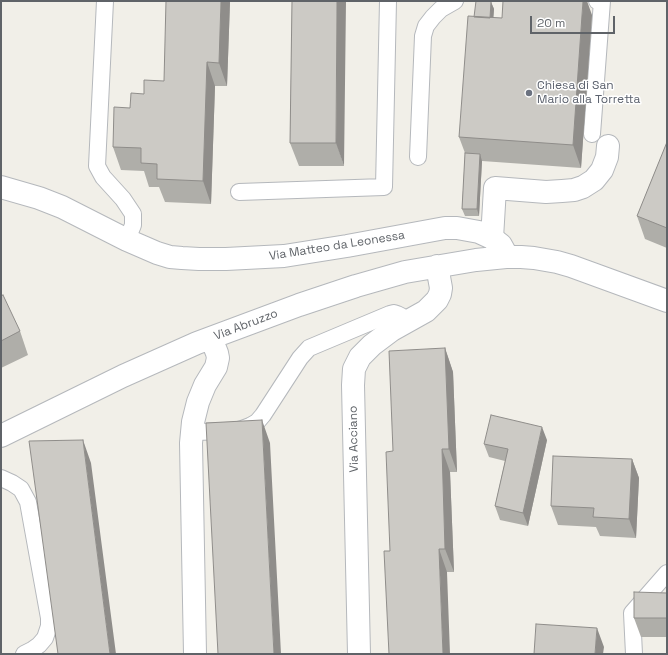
<!DOCTYPE html>
<html>
<head>
<meta charset="utf-8">
<style>
  body { margin:0 }
  #map { position:relative; width:668px; height:655px; overflow:hidden; background:#f1efe8; font-family:"Space Grotesk",sans-serif }
  canvas { display:block }
  .frame { position:absolute; inset:0; border:2px solid #5f6368; pointer-events:none }
  .scale { position:absolute; left:530px; top:16px; width:85px; height:18px; box-sizing:border-box; border:2px solid #5f6368; border-top:0; padding-left:5px; font-size:12px; line-height:14px; white-space:nowrap; color:#5f6368; -webkit-text-stroke:3px #fff; paint-order:stroke }
</style>
</head>
<body>
<div id="map">
<canvas width="668" height="655"></canvas>
<div class="frame"></div>
<div class="scale">20 m</div>
</div>
<script>
const g = document.querySelector('canvas').getContext('2d');
g.lineJoin = 'round';
function poly(rows) {
  const path = new Path2D();
  for (const r of rows) {
    path.moveTo(r[0], r[1]);
    for (let i = 2; i < r.length; i += 2) path.lineTo(r[i], r[i + 1]);
  }
  return path;
}
function stroke(path, color, width, dash) {
  g.strokeStyle = color;
  g.lineWidth = width;
  g.lineCap = dash ? 'butt' : 'round';
  g.setLineDash(dash || []);
  g.stroke(path);
}
function fillPath(path, color) {
  g.fillStyle = color;
  g.fill(path, 'evenodd');
}
function label(font, color, halo, rows, align = 'center') {
  g.font = font + ' "Space Grotesk",sans-serif';
  g.lineWidth = 3;
  g.setLineDash([]);
  g.textBaseline = 'middle';
  g.strokeStyle = halo;
  g.fillStyle = color;
  for (const [text, x, y, turn = 0] of rows) {
    g.save();
    g.translate(x, y);
    g.rotate((+turn || 0) * Math.PI / 180);
    g.textAlign = isNaN(turn) ? turn : align;
    if (halo) g.strokeText(text, 0, 0);
    g.fillText(text, 0, 0);
    g.restore();
  }
}
const service = poly([
  [105,1,97,166,103,177,123,199,133,214,133,225,127,240],
  [592,134,602,1,597,1],
  [418,157,423,36,426,26,433,17,441,9,455,1],
  [239,192,384,187,388,1],
  [192,432,234,431,242,429,250,426,257,422,263,415,300,358,309,348,390,314,394,313,397,314,401,316,405,323],
  [1,478,12,483,21,489,28,502,49,618,49,626,45,638,39,645,32,650,24,654],
  [634,654,632,613,667,573]
]);
const pedestrian = poly([
  [492,238,495,188,546,192,562,191,574,190,583,187,594,180,602,170,607,157,608,146]
]);
const minor = poly([
  [1,187,39,198,62,207,127,240,157,253,170,257,182,258,199,259,226,259,284,256,347,246,445,228,457,228,479,232,492,238,501,245,506,254,506,257],
  [1,436,123,376,197,343,299,305,356,286,405,272,476,260,506,257,521,257,534,258,557,262,571,266,667,301],
  [195,654,191,443,193,422,198,402,205,385,216,367,218,358,217,353,211,338],
  [359,654,353,385,354,369,360,357,372,345,392,330,426,311,437,300,440,294,441,288,437,266]
]);
stroke(service, '#b5b8bc', 18);
stroke(pedestrian, '#b5b8bc', 24);
stroke(minor, '#b5b8bc', 24);
stroke(service, '#fff', 16);
stroke(pedestrian, '#fff', 22);
stroke(minor, '#fff', 22);
fillPath(poly([
  [292,1,344,166,299,166,290,143],
  [230,2,227,86,215,86,211,204,165,202,159,187,149,187,144,171,121,170,113,147,130,108,144,94,164,81],
  [491,2,494,9,493,18,502,18,592,15,581,168,482,161,479,216,465,216,462,209,465,153,459,137,474,17],
  [667,142,667,248,645,239,637,216],
  [1,296,20,331,28,355,1,368],
  [445,348,453,372,457,472,450,472,454,572,447,572,390,551,393,451],
  [547,440,528,526,500,520,495,506,505,461,489,457,484,444],
  [632,459,639,478,636,538,600,536,596,527,558,525,551,506],
  [667,593,667,637,641,637,634,618]
]), '#afaea9');
fillPath(poly([
  [1,1,2,1,1,41],
  [221,1,230,1,230,2,227,86,219,63],
  [337,1,346,1,344,166,336,143],
  [583,1,587,1,592,15,581,168,573,145],
  [491,2,494,9,492,40,489,33],
  [207,62,215,86,211,204,203,181],
  [480,154,482,161,479,216,477,209],
  [445,348,453,372,457,472,449,449],
  [262,420,270,443,281,654,274,654],
  [542,427,547,440,528,526,523,513],
  [83,440,91,463,116,654,110,654],
  [442,449,450,472,454,572,445,549],
  [632,459,639,478,636,538,629,519],
  [439,549,447,572,450,654,443,654],
  [597,628,604,647,603,654,595,654]
]), '#8f8d8a');
const building = poly([
  [166,1,221,1,219,63,207,62,203,181,157,179,157,164,141,163,141,148,113,147,114,107,130,108,131,93,144,94,144,80,164,81,166,1],
  [292,1,337,1,336,143,290,143,292,1],
  [476,1,491,1,491,2,490,18,474,17,476,1],
  [503,1,583,1,573,145,459,137,468,16,502,18,503,1],
  [667,142,667,228,637,216,667,142],
  [465,153,480,154,477,209,462,209,465,153],
  [3,295,20,331,1,341,1,296,3,295],
  [445,348,449,449,442,449,445,549,439,549,443,654,389,654,384,551,390,551,386,452,393,451,389,351,445,348],
  [491,415,542,427,523,513,495,506,508,449,484,444,491,415],
  [262,420,274,654,218,654,206,423,262,420],
  [83,440,110,654,58,654,29,441,83,440],
  [553,456,632,459,629,519,593,517,594,508,551,506,553,456],
  [634,592,667,593,667,618,634,618,634,592],
  [536,624,597,628,595,654,534,654,536,624]
]);
fillPath(building, '#cccac5');
stroke(building, '#8f8d8a', 1);
for (const [x, y, r, color] of [
  [529,93,4,"#6b7280"]
]) {
  const dot = new Path2D();
  dot.arc(x, y, r, 0, 2 * Math.PI);
  g.fillStyle = color;
  g.fill(dot);
  stroke(dot, '#fff', 1.5);
}
label('12px', '#5b616d', '#fff', [
  ["Chiesa di San",537,86],
  ["Mario alla Torretta",537,100]
], 'left');
label('12px', '#5f6368', '#fff', [
  ["Via Matteo da Leonessa",337,246,-9],
  ["Via Abruzzo",246,325,-21],
  ["Via Acciano",354,439,-91]
]);
</script>
</body>
</html>
